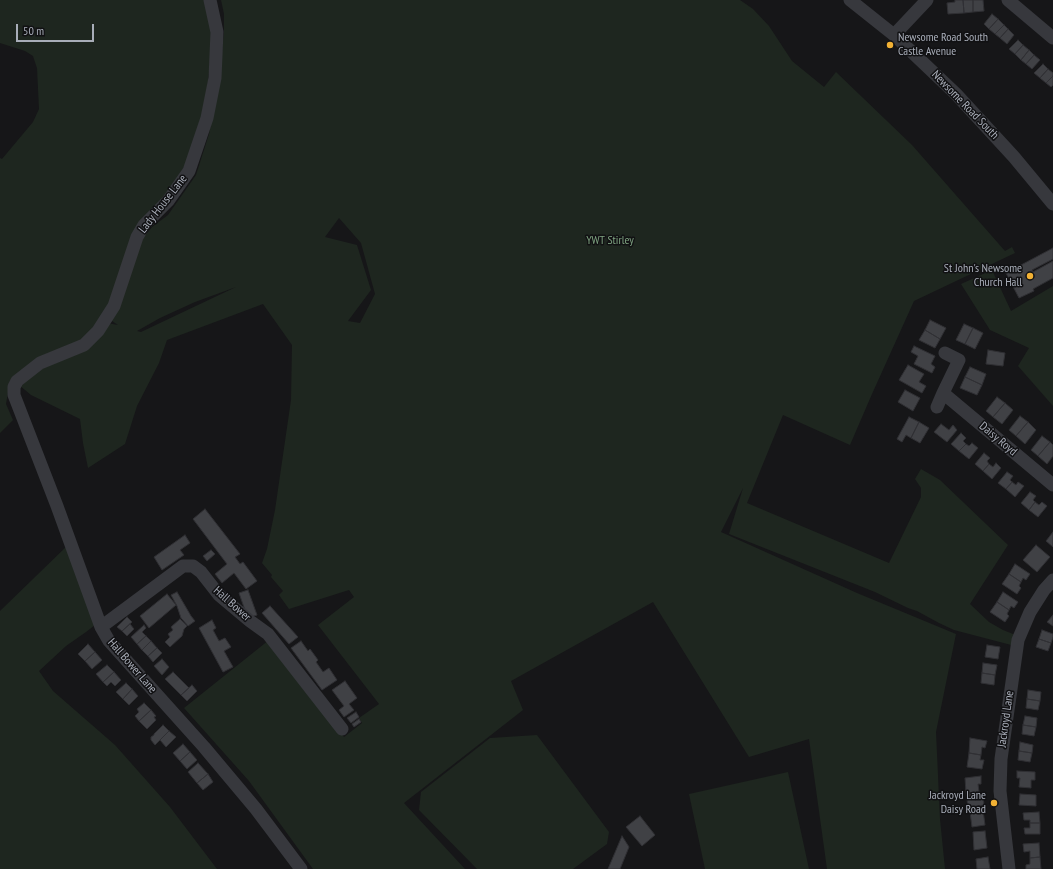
<!DOCTYPE html>
<html>
<head>
<meta charset="utf-8">
<style>
  body { margin:0 }
  #map { position:relative; width:1053px; height:869px; overflow:hidden; background:#161618; font-family:"PT Sans Narrow",sans-serif }
  canvas { display:block }
  .scale { position:absolute; left:16px; top:24px; width:78px; height:18px; box-sizing:border-box; border:2px solid #a8adb8; border-top:0; padding-left:5px; font-size:12px; line-height:14px; white-space:nowrap; color:#a8adb8; -webkit-text-stroke:3px #111113; paint-order:stroke }
</style>
</head>
<body>
<div id="map">
<canvas width="1053" height="869"></canvas>
<div class="scale">50 m</div>
</div>
<script>
const g = document.querySelector('canvas').getContext('2d');
g.lineJoin = 'round';
function fillPath(path, color) {
  g.fillStyle = color;
  g.fill(path, 'evenodd');
}
function poly(rows) {
  const path = new Path2D();
  for (const r of rows) {
    path.moveTo(r[0], r[1]);
    for (let i = 2; i < r.length; i += 2) path.lineTo(r[i], r[i + 1]);
  }
  return path;
}
function stroke(path, color, width, dash) {
  g.strokeStyle = color;
  g.lineWidth = width;
  g.lineCap = dash ? 'butt' : 'round';
  g.setLineDash(dash || []);
  g.stroke(path);
}
function label(font, color, halo, rows, align = 'center') {
  g.font = font + ' "PT Sans Narrow",sans-serif';
  g.lineWidth = 3;
  g.setLineDash([]);
  g.textBaseline = 'middle';
  g.strokeStyle = halo;
  g.fillStyle = color;
  for (const [text, x, y, turn = 0] of rows) {
    g.save();
    g.translate(x, y);
    g.rotate((+turn || 0) * Math.PI / 180);
    g.textAlign = isNaN(turn) ? turn : align;
    if (halo) g.strokeText(text, 0, 0);
    g.fillText(text, 0, 0);
    g.restore();
  }
}
fillPath(poly([
  [0,0,207,0,213,32,205,111,188,161,158,207,111,302,101,321,84,339,32,364,10,381,6,404,13,420,0,433,0,158,2,159,33,122,39,109,37,68,33,56,25,51,0,43],
  [221,0,740,0,753,9,769,26,792,61,824,87,836,72,912,145,1005,251,1012,247,1015,253,914,301,872,394,850,445,783,415,747,503,889,563,921,497,921,488,915,479,921,469,940,480,1008,545,970,604,989,622,1003,630,1018,636,1015,646,954,630,939,623,917,611,908,608,875,592,729,534,743,488,721,532,857,593,956,634,936,732,940,819,945,869,827,869,809,739,749,757,653,602,511,681,523,710,404,803,465,869,313,869,249,781,184,708,269,640,344,737,362,723,359,718,379,704,318,625,354,597,349,590,289,609,279,595,283,591,271,577,272,575,262,563,267,549,275,510,291,400,292,345,263,304,167,340,159,363,137,406,125,444,88,468,83,443,80,419,31,395,19,385,107,323,118,325,109,319,143,238,152,227,168,215,196,175,209,134,220,71,224,32,224,14],
  [339,218,361,243,375,294,360,323,348,321,371,290,357,245,325,237],
  [236,287,141,332,137,331,160,318,195,302],
  [992,270,1011,311,1053,286,1053,406,1018,366,1029,348,990,330,961,284],
  [68,545,95,625,86,632,66,646,39,671,53,691,115,745,170,807,217,869,0,869,0,611],
  [537,735,609,832,607,844,573,869,477,869,419,810,421,792,490,738],
  [788,772,809,869,705,869,689,794]
]), '#1e261f');
const building = poly([
  [955,0,963,0,964,13,948,14,947,3,955,2,955,0],
  [963,0,973,0,973,12,964,13,963,0],
  [973,0,983,0,984,11,973,12,973,0],
  [992,14,998,19,989,29,984,24,992,14],
  [998,19,1004,25,995,34,989,29,998,19],
  [1004,25,1008,29,1000,38,995,34,1004,25],
  [1008,29,1014,35,1007,44,1000,38,1008,29],
  [1018,40,1023,45,1015,54,1009,49,1018,40],
  [1023,45,1029,50,1021,60,1015,54,1023,45],
  [1029,50,1034,55,1026,64,1021,60,1029,50],
  [1034,55,1040,60,1032,69,1026,64,1034,55],
  [1043,64,1048,69,1040,78,1034,73,1043,64],
  [1048,69,1053,73,1053,76,1046,83,1040,78,1048,69],
  [1053,76,1053,85,1051,87,1046,83,1053,76],
  [1053,248,1053,259,1032,270,1033,272,1053,261,1053,278,1033,289,1034,291,1019,298,1006,273,1053,248],
  [930,320,946,328,940,339,925,330,930,320],
  [964,324,973,328,965,344,956,340,964,324],
  [973,328,983,333,975,349,965,344,973,328],
  [925,330,940,339,935,348,919,340,925,330],
  [914,346,935,356,931,364,935,367,932,373,914,364,918,356,911,352,914,346],
  [988,350,1005,353,1003,366,986,364,988,350],
  [908,365,924,374,919,382,926,386,922,393,899,380,908,365],
  [970,367,986,374,982,385,965,377,970,367],
  [965,377,982,385,977,395,960,388,965,377],
  [905,390,920,398,913,411,898,402,905,390],
  [997,397,1005,403,993,417,986,411,997,397],
  [1005,403,1013,410,1002,424,993,417,1005,403],
  [1020,416,1028,422,1016,436,1009,430,1020,416],
  [909,417,919,422,911,438,906,435,902,442,897,439,909,417],
  [919,422,929,428,920,443,911,438,919,422],
  [1028,422,1036,430,1025,444,1016,436,1028,422],
  [941,424,949,430,953,425,957,430,947,442,934,432,941,424],
  [961,433,966,438,963,441,966,444,959,451,951,444,961,433],
  [1042,436,1050,442,1038,456,1031,450,1042,436],
  [1050,442,1053,445,1053,456,1047,464,1038,456,1050,442],
  [972,443,978,448,969,459,959,451,966,444,969,446,972,443],
  [984,453,990,458,987,461,989,464,983,471,975,464,984,453],
  [996,463,1001,468,992,479,983,471,989,464,993,467,996,463],
  [1007,472,1013,476,1010,480,1012,482,1006,489,998,483,1007,472],
  [1012,482,1016,485,1018,482,1024,486,1015,497,1006,489,1012,482],
  [1030,492,1036,496,1033,500,1035,502,1029,510,1021,503,1030,492],
  [1035,502,1039,505,1042,502,1047,506,1038,517,1029,510,1035,502],
  [205,509,240,554,235,557,240,564,243,562,257,581,246,589,234,573,222,583,215,574,227,564,193,519,205,509],
  [1053,532,1053,547,1046,541,1053,532],
  [185,535,190,543,180,550,184,555,162,570,154,557,185,535],
  [1036,545,1050,557,1037,572,1023,560,1036,545],
  [211,550,215,554,207,561,203,556,211,550],
  [1015,564,1030,574,1026,580,1023,578,1021,582,1009,574,1015,564],
  [1009,574,1021,582,1019,586,1021,588,1017,594,1002,584,1009,574],
  [248,590,257,615,251,617,247,616,239,593,248,590],
  [177,592,191,616,195,621,188,626,181,618,177,606,171,595,177,592],
  [1003,592,1018,602,1014,608,1011,606,1009,610,997,602,1003,592],
  [167,594,176,605,149,628,140,616,167,594],
  [997,602,1009,610,1007,614,1009,616,1005,622,990,612,997,602],
  [270,606,298,637,289,644,262,613,270,606],
  [1053,615,1053,626,1047,622,1053,615],
  [127,617,132,622,122,631,117,627,127,617],
  [180,619,187,626,184,629,182,636,170,647,165,642,170,637,168,634,173,630,171,627,180,619],
  [212,620,216,628,213,630,219,641,225,638,231,647,224,651,233,667,223,672,199,628,212,620],
  [130,624,134,629,127,636,122,631,130,624],
  [144,625,146,628,142,632,146,636,137,644,131,637,144,625],
  [1042,630,1053,634,1053,637,1051,643,1039,639,1042,630],
  [146,636,151,641,142,650,137,644,146,636],
  [1039,639,1051,643,1048,651,1036,647,1039,639],
  [151,641,157,648,148,656,142,650,151,641],
  [301,641,308,651,310,649,318,660,316,662,323,672,329,668,337,680,322,690,291,648,301,641],
  [88,644,95,652,85,661,78,654,88,644],
  [987,645,1000,647,998,659,985,657,987,645],
  [157,648,162,653,153,662,148,656,157,648],
  [95,652,102,660,92,669,85,661,95,652],
  [162,659,169,667,162,675,154,666,162,659],
  [983,663,997,665,995,675,982,673,983,663],
  [107,665,114,672,103,682,96,674,107,665],
  [114,672,121,680,115,686,111,682,107,686,103,682,114,672],
  [173,672,189,688,181,695,165,679,173,672],
  [982,673,995,675,994,685,981,683,982,673],
  [345,681,357,698,349,704,354,710,344,717,339,710,344,706,332,690,345,681],
  [126,683,132,689,123,699,116,692,126,683],
  [192,685,197,691,187,701,181,695,192,685],
  [132,689,138,696,129,705,123,699,132,689],
  [1028,690,1041,692,1040,701,1027,699,1028,690],
  [1027,699,1040,701,1038,710,1026,708,1027,699],
  [144,703,151,710,139,721,135,716,139,712,137,709,144,703],
  [151,710,156,716,154,717,156,720,147,729,139,721,151,710],
  [356,712,359,717,351,723,347,718,356,712],
  [1025,716,1037,718,1036,727,1023,725,1025,716],
  [359,719,361,722,354,727,352,724,359,719],
  [163,725,169,731,155,745,151,740,151,737,154,735,154,734,163,725],
  [1023,725,1036,727,1034,736,1022,734,1023,725],
  [169,731,176,737,166,747,160,740,169,731],
  [970,738,987,741,985,748,982,747,981,755,969,753,970,738],
  [1020,742,1033,745,1032,753,1019,751,1020,742],
  [183,744,190,752,180,761,173,753,183,744],
  [1019,751,1032,753,1030,762,1018,760,1019,751],
  [190,752,197,760,187,769,180,761,190,752],
  [969,753,981,755,980,760,984,760,982,769,967,767,969,753],
  [198,763,208,774,197,783,188,772,198,763],
  [1017,771,1035,772,1035,780,1031,780,1031,788,1019,787,1020,778,1017,778,1017,771],
  [208,774,213,782,203,790,197,783,208,774],
  [981,776,981,784,978,784,979,792,966,793,965,778,981,776],
  [979,792,979,796,983,796,984,805,968,807,966,793,979,792],
  [1020,794,1036,795,1036,806,1019,805,1020,794],
  [983,810,985,825,972,827,970,812,983,810],
  [1039,812,1040,823,1030,823,1030,820,1024,820,1023,813,1039,812],
  [640,816,655,835,642,846,626,827,640,816],
  [1030,823,1040,823,1040,834,1025,834,1024,828,1030,828,1030,823],
  [985,831,987,848,974,850,973,832,985,831],
  [622,836,629,847,620,869,608,869,622,836],
  [1039,843,1040,857,1030,858,1030,851,1024,852,1023,844,1039,843],
  [988,857,990,869,977,869,976,859,988,857],
  [1040,857,1041,869,1026,869,1026,865,1030,864,1030,858,1040,857]
]);
fillPath(building, '#404145');
stroke(building, '#303034', 1);
stroke(poly([
  [210,0,217,32,215,78,207,118,189,171,168,201,144,225,137,237,114,306,98,331,84,345,40,363,17,381,14,387,14,395,57,506,101,627,109,641,204,747,256,809,301,869],
  [850,0,894,35,956,94,1014,157,1053,204],
  [1008,0,1053,38],
  [894,35,927,0],
  [945,353,959,360,943,393,1053,485],
  [937,407,943,393],
  [101,627,183,566,193,566,201,572,219,595,250,621,268,634,342,729],
  [1009,869,1000,791,1001,759,1018,640,1030,612,1044,590,1053,580]
]), '#37383d', 13);
for (const [x, y, r, color] of [
  [890,45,4,"#f2b134"],
  [1030,276,4,"#f2b134"],
  [994,803,4,"#f2b134"]
]) {
  const dot = new Path2D();
  dot.arc(x, y, r, 0, 2 * Math.PI);
  g.fillStyle = color;
  g.fill(dot);
  stroke(dot, '#111113', 1.5);
}
label('12px', '#a8adb8', '#111113', [
  ["Newsome Road South",898,38,"left"],
  ["Castle Avenue",898,52,"left"],
  ["St John's Newsome",1022,269],
  ["Church Hall",1022,283],
  ["Jackroyd Lane",986,796],
  ["Daisy Road",986,810]
], 'right');
label('12px', '#a8adb8', '#111113', [
  ["Newsome Road South",965,105,46],
  ["Lady House Lane",163,204,-52],
  ["Daisy Royd",998,439,40],
  ["Hall Bower",232,604,42],
  ["Hall Bower Lane",132,666,49],
  ["Jackroyd Lane",1006,719,-82]
]);
label('12px', '#7fa381', '#111113', [
  ["YWT Stirley",610,241]
]);
</script>
</body>
</html>
